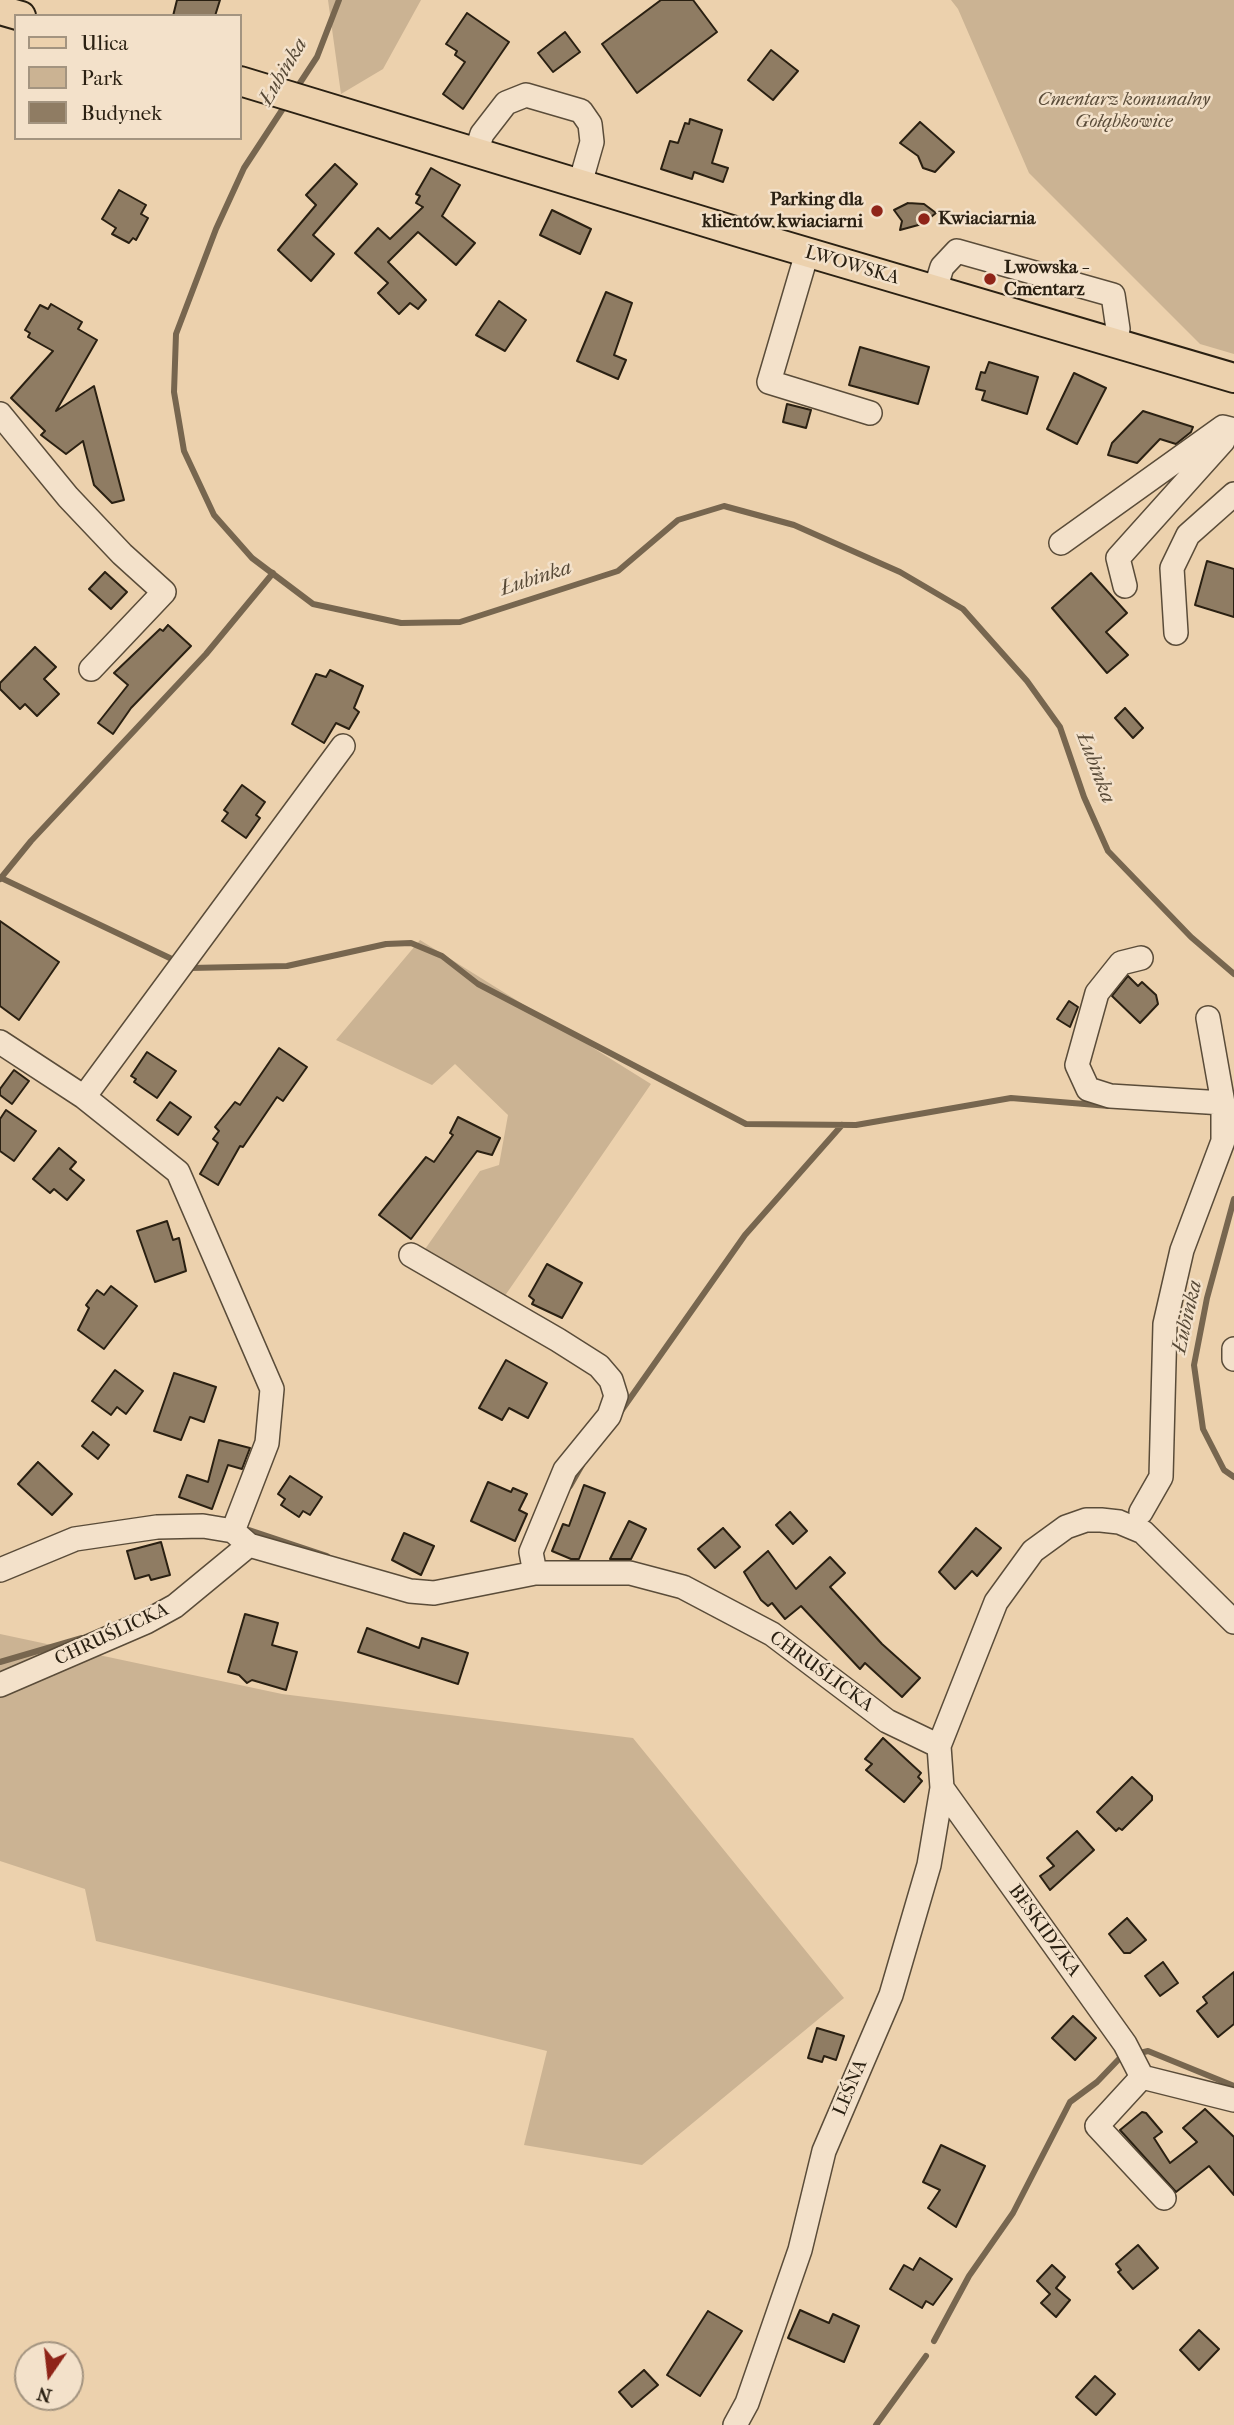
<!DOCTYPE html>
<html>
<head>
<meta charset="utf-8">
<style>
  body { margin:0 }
  #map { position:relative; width:1234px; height:2425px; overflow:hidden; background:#ecd1ad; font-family:"IM FELL French Canon",serif }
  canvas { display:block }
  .legend { position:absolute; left:14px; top:14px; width:228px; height:126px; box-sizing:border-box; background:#f3e1ca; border:2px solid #a39480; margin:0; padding:9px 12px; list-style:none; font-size:21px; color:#2a2012 }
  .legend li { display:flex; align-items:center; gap:14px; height:35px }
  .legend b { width:35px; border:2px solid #a39480 }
  .north { position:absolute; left:14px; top:2341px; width:70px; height:70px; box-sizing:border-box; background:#f3e1ca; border:2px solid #a39480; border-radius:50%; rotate:194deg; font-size:19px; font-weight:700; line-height:28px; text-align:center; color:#2a2012 }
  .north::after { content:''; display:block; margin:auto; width:24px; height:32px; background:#8f2418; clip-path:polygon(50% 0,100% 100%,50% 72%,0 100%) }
</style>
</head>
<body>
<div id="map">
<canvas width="1234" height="2425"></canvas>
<ul class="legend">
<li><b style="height:9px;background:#ecd1ad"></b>Ulica</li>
<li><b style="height:19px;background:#cbb393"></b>Park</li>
<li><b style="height:19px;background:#8f7c63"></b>Budynek</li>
</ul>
<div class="north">N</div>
</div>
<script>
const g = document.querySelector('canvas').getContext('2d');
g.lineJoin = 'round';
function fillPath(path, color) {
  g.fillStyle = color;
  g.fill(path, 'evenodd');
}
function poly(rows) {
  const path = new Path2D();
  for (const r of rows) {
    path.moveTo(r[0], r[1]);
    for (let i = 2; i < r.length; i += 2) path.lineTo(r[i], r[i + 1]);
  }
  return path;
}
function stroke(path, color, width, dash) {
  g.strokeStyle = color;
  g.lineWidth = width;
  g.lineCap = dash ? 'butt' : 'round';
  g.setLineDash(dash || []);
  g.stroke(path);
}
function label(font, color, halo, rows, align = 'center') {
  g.font = font + ' "IM FELL French Canon",serif';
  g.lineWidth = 5;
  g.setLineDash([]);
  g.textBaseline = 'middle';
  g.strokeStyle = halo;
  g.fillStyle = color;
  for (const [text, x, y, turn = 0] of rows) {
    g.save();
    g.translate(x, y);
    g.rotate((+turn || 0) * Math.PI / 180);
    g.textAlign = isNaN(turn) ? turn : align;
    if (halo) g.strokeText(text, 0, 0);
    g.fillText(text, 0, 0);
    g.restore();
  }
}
fillPath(poly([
  [328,0,421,0,383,69,341,94],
  [951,0,1234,0,1234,354,1200,344,1029,173,958,9],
  [420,940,651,1084,502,1300,423,1252,480,1171,499,1165,508,1115,455,1064,432,1085,336,1040],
  [0,1634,282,1694,633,1738,844,1998,642,2165,524,2145,547,2051,96,1941,85,1889,0,1861]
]), '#cbb393');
stroke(poly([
  [296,89,317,57,339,0],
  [286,104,244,168,216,229,176,334,174,392,184,451,214,515,252,558,313,604,401,623,460,622,618,571,678,520,724,506,794,525,900,572,963,609,1027,681,1060,727,1084,797,1108,851,1191,937,1234,974],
  [1,878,174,960],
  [0,879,31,841,206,654,273,573],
  [190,968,287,966,386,944,411,943,442,956,478,984,746,1124,856,1125,1011,1098,1109,1106],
  [1234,1199,1207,1298,1194,1365,1203,1429,1224,1470,1234,1477],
  [619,1414,745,1235,842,1125],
  [570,1486,582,1465],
  [249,1530,327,1556],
  [0,1662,82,1638],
  [1136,2054,1148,2051,1234,2086],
  [934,2341,969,2276,1013,2213,1070,2102,1097,2082,1119,2059,1126,2057],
  [876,2425,926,2356]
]), '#77664f', 6);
const building = poly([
  [177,0,220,0,215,16,173,16,177,0],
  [661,0,693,0,717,32,637,93,602,44,661,0],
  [467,13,509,42,463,109,443,94,465,62,455,55,457,51,446,44,467,13],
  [565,32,580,52,553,72,538,53,565,32],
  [771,50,798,71,773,100,748,80,771,50],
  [690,119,722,130,712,163,728,168,723,182,694,172,692,179,661,169,670,141,678,143,685,123,689,124,690,119],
  [920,122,954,152,935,172,923,168,918,156,900,143,920,122],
  [335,164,357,184,313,235,334,254,311,281,278,250,316,205,306,195,335,164],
  [431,168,460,185,442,216,475,243,456,265,418,232,388,262,426,300,418,309,410,303,399,314,378,293,388,283,355,253,378,228,390,239,423,207,416,203,420,196,416,194,431,168],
  [119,190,146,205,141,214,148,218,136,240,133,238,129,243,112,234,116,228,102,219,119,190],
  [908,203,924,204,936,213,922,224,900,230,902,221,894,210,908,203],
  [552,210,591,229,580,254,540,235,552,210],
  [606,292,632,303,614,355,626,360,618,379,577,361,606,292],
  [499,301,526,320,505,351,476,335,499,301],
  [51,304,82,322,78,329,97,340,56,411,94,386,124,500,112,503,94,485,83,441,66,454,41,435,45,431,11,398,53,351,28,337,30,333,25,330,40,305,48,309,51,304],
  [860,347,929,367,918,404,849,385,860,347],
  [989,362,1038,377,1027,414,982,400,985,391,976,389,981,372,985,373,989,362],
  [1074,373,1106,388,1077,444,1047,429,1074,373],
  [787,404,811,410,806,428,783,422,787,404],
  [1143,411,1193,427,1191,432,1176,444,1160,439,1137,463,1108,455,1112,443,1143,411],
  [1207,561,1234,569,1234,617,1195,605,1207,561],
  [105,572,127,592,111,609,89,589,105,572],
  [1091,573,1127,613,1106,632,1128,655,1107,673,1052,608,1091,573],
  [168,625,191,646,131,708,113,734,98,723,128,685,114,673,160,629,163,631,168,625],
  [35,647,56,667,44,679,59,694,37,716,25,704,20,709,0,689,0,683,35,647],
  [330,670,363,686,354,708,359,712,349,729,336,723,324,743,292,724,316,674,326,677,330,670],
  [1125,708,1143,728,1133,738,1115,718,1125,708],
  [242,785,265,802,256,815,260,818,246,838,222,821,228,813,224,810,242,785],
  [0,921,59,962,19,1020,0,1006,0,921],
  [1128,976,1138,986,1142,982,1156,995,1158,1004,1140,1023,1112,996,1128,976],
  [1069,1001,1078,1007,1070,1027,1057,1019,1069,1001],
  [279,1048,307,1067,283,1101,277,1097,243,1147,240,1146,218,1185,200,1174,218,1143,213,1139,219,1131,215,1127,235,1102,240,1105,279,1048],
  [147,1052,176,1071,157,1098,134,1082,136,1079,131,1076,147,1052],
  [14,1070,29,1081,12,1104,0,1095,0,1089,14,1070],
  [170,1102,191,1117,178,1135,157,1120,170,1102],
  [6,1110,36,1131,14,1161,0,1151,0,1119,6,1110],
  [458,1117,500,1138,492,1155,477,1151,411,1239,379,1215,426,1157,434,1162,453,1135,450,1133,458,1117],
  [59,1148,76,1162,70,1169,84,1180,67,1200,54,1189,50,1193,33,1179,59,1148],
  [167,1221,173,1240,179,1238,186,1271,155,1282,137,1231,167,1221],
  [547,1264,582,1283,562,1318,532,1304,534,1300,529,1296,547,1264],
  [111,1286,137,1306,104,1349,78,1330,89,1308,86,1305,97,1290,104,1295,111,1286],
  [506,1360,547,1383,528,1418,509,1408,502,1420,479,1408,506,1360],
  [115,1370,143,1391,126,1414,117,1407,111,1415,92,1401,115,1370],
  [174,1373,216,1387,204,1422,190,1417,181,1440,154,1431,174,1373],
  [93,1432,109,1445,98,1459,82,1446,93,1432],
  [219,1440,250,1448,242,1469,228,1465,212,1509,179,1497,187,1475,208,1482,219,1440],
  [38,1462,72,1494,52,1515,18,1484,38,1462],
  [290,1476,322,1497,310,1515,303,1511,299,1517,281,1505,285,1499,278,1494,290,1476],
  [488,1482,511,1492,513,1488,527,1494,519,1510,527,1514,515,1541,471,1521,488,1482],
  [584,1485,605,1493,579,1559,571,1559,552,1551,563,1524,569,1526,584,1485],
  [790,1512,807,1531,793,1544,776,1525,790,1512],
  [629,1521,646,1529,631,1559,610,1559,629,1521],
  [723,1528,740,1547,715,1568,698,1549,723,1528],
  [976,1528,1001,1548,977,1576,972,1571,955,1589,939,1572,976,1528],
  [404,1533,434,1546,421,1575,392,1560,404,1533],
  [161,1542,170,1575,151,1580,149,1575,135,1579,127,1551,161,1542],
  [768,1551,796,1589,830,1557,845,1573,830,1587,882,1644,920,1678,902,1697,865,1663,860,1669,801,1606,785,1619,772,1603,768,1606,761,1600,744,1572,768,1551],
  [245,1614,278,1623,272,1645,297,1652,286,1690,252,1680,247,1683,239,1675,228,1672,245,1614],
  [367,1628,419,1648,422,1638,468,1653,458,1684,358,1652,367,1628],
  [883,1738,921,1773,918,1777,922,1781,904,1802,866,1770,872,1764,865,1759,883,1738],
  [1132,1777,1152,1796,1152,1800,1122,1830,1119,1828,1116,1831,1097,1812,1132,1777],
  [1077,1831,1094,1850,1050,1890,1040,1876,1054,1866,1047,1858,1077,1831],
  [1127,1918,1146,1940,1130,1953,1124,1953,1109,1934,1127,1918],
  [1163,1962,1178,1983,1160,1996,1145,1976,1163,1962],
  [1234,1972,1234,2024,1218,2037,1197,2011,1207,2003,1203,1997,1234,1972],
  [1073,2016,1096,2038,1075,2060,1052,2038,1073,2016],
  [817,2028,844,2036,836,2060,824,2056,822,2062,808,2058,817,2028],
  [1205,2109,1234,2137,1234,2195,1209,2166,1176,2192,1120,2130,1142,2112,1146,2113,1162,2132,1154,2138,1170,2163,1197,2142,1183,2128,1205,2109],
  [941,2145,985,2166,956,2227,928,2208,940,2190,923,2182,941,2145],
  [1138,2245,1158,2268,1133,2289,1118,2272,1121,2270,1116,2264,1138,2245],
  [920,2258,952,2279,933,2305,926,2301,922,2308,890,2289,904,2265,913,2270,920,2258],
  [1052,2265,1065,2277,1056,2288,1070,2300,1056,2317,1041,2303,1050,2294,1037,2281,1052,2265],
  [800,2310,829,2323,833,2314,859,2326,844,2362,788,2338,800,2310],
  [708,2311,742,2331,700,2396,667,2375,708,2311],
  [1199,2330,1219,2349,1199,2370,1180,2350,1199,2330],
  [644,2370,658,2385,632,2407,619,2392,644,2370],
  [1095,2376,1115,2394,1096,2415,1076,2397,1095,2376]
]);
fillPath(building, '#8f7c63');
stroke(building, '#2a2012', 2);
const minor = poly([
  [476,152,482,134,506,103,526,95,581,111,590,124,592,142,580,184],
  [807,253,769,382,870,413],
  [935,290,942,267,957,251,1113,295,1118,329,1114,343],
  [0,414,68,497,122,554,164,592,91,669],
  [1061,543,1223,427,1234,430],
  [1125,586,1118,558,1223,441],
  [1176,633,1172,568,1188,535,1234,494],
  [1141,958,1121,963,1097,993,1077,1065,1088,1089,1110,1096,1223,1103],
  [0,1042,84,1097,178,1172,272,1389,267,1443,233,1531],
  [84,1097,343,746],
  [411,1255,558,1340,599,1366,611,1380,616,1396,609,1416,565,1470,531,1552,535,1573],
  [1234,1349,1234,1359],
  [1141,1512,1161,1477,1165,1324,1182,1250,1223,1141,1223,1103,1208,1018],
  [0,1570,75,1539,157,1527,203,1526,233,1531,249,1545,410,1591,434,1593,535,1573,630,1573,683,1587,772,1634,887,1721,939,1746,996,1602,1033,1551,1066,1527,1086,1520,1101,1520,1119,1522,1143,1532,1234,1622],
  [0,1685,146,1622,175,1606,249,1545],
  [942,1788,1125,2044,1142,2077],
  [1164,2198,1097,2126,1142,2077,1234,2100],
  [735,2425,747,2403,800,2250,824,2151,891,1995,929,1865,942,1788,939,1746]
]);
const major = poly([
  [0,10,21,16],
  [240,81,745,234,1234,378]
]);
stroke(minor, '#5a4c39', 26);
stroke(major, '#2a2012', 32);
stroke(minor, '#f3e1ca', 23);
stroke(major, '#ecd1ad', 28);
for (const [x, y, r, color] of [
  [877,211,7,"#8f2418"],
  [924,219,7,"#8f2418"],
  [990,279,7,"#8f2418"]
]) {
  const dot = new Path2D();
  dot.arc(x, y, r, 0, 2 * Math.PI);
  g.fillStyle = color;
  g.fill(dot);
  stroke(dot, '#f3e1ca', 2.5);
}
label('italic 19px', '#5a4c39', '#f3e1ca', [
  ["Cmentarz komunalny",1124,100],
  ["Gołąbkowice",1124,122]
]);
label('bold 19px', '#2a2012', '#f3e1ca', [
  ["Parking dla",863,200,"right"],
  ["klientów kwiaciarni",863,222,"right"],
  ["Kwiaciarnia",938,219],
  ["Lwowska -",1004,268],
  ["Cmentarz",1004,290]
], 'left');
label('19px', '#2a2012', '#f3e1ca', [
  ["LWOWSKA",852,266,16],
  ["CHRUŚLICKA",112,1635,-25],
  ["CHRUŚLICKA",821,1672,36],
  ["BESKIDZKA",1044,1931,54],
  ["LEŚNA",851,2088,-67]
]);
label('italic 21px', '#574936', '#f3e1ca', [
  ["Łubinka",284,72,-59],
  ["Łubinka",536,579,-18],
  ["Łubinka",1095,768,69],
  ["Łubinka",1188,1317,-77]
]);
</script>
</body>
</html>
